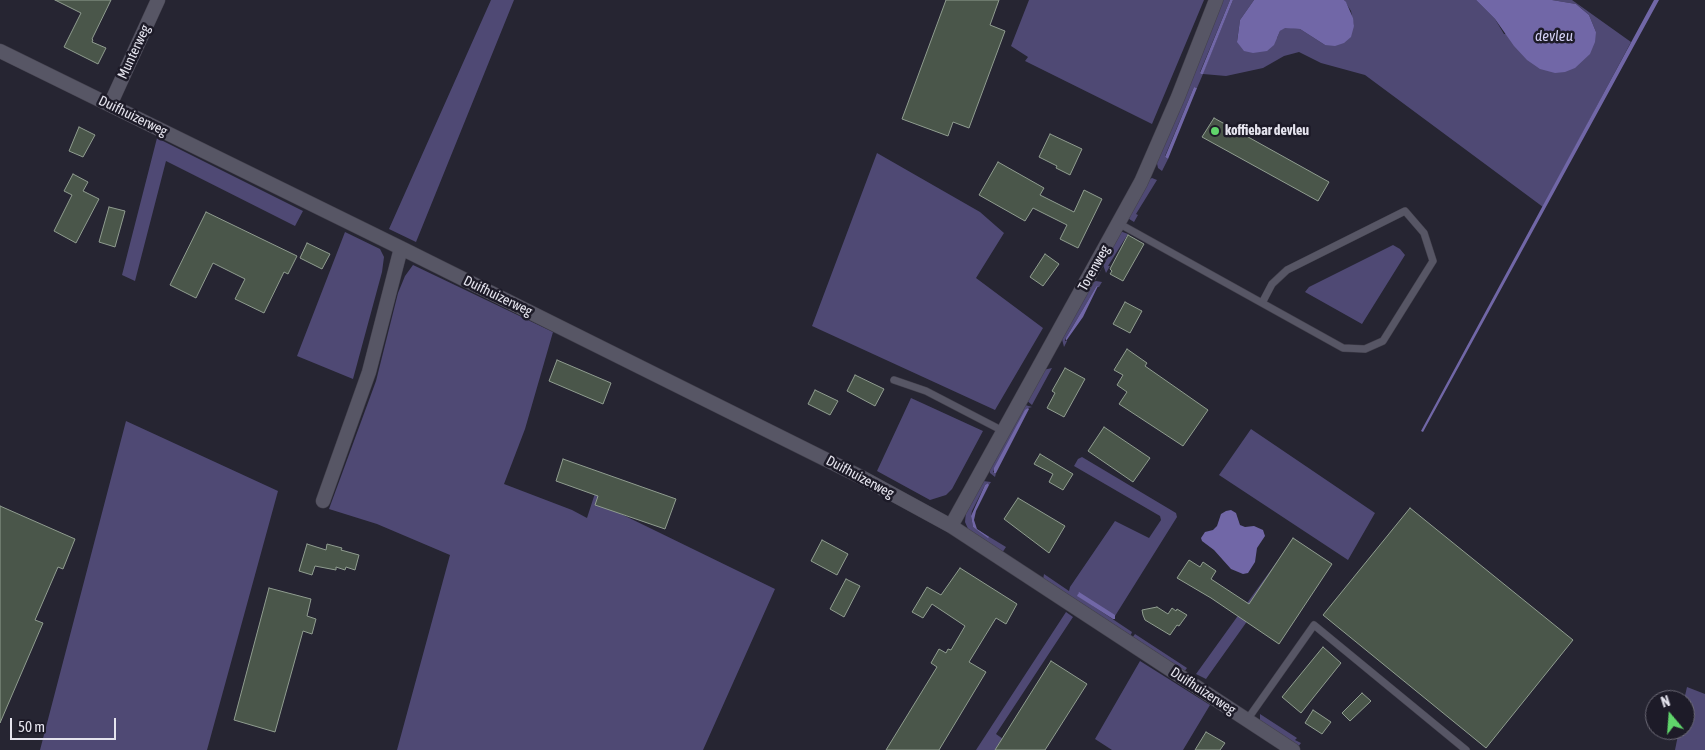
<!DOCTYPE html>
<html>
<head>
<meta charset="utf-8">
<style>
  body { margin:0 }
  #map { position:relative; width:1705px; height:750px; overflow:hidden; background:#262532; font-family:"Asap Condensed",sans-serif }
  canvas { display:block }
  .north { position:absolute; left:1645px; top:690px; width:50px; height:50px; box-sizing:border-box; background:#1d1b28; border:1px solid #6d6b77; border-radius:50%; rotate:342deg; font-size:14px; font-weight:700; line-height:20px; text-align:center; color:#e5e4ee }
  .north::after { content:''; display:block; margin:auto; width:18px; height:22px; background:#60d56b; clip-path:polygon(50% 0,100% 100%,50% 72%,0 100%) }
  .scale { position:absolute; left:10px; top:718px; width:106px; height:22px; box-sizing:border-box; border:2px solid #e5e4ee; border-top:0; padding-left:6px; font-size:15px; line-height:18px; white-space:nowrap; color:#e5e4ee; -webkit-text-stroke:4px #1d1b28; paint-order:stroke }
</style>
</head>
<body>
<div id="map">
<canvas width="1705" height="750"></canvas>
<div class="north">N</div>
<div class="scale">50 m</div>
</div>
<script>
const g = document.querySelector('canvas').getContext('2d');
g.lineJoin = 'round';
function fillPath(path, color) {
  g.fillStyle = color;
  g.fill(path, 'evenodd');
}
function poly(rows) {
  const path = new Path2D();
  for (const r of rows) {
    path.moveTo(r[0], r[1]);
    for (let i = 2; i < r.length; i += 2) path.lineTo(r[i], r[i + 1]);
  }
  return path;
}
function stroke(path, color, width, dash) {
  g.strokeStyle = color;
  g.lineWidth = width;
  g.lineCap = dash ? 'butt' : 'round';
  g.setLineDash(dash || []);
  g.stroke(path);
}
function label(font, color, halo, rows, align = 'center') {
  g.font = font + ' "Asap Condensed",sans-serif';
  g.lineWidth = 5;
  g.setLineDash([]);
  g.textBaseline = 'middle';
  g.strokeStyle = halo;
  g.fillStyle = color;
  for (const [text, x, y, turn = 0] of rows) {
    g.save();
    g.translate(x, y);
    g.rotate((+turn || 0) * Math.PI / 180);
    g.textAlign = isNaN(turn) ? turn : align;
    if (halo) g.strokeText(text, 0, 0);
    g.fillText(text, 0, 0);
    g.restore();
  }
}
fillPath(poly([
  [491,0,514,0,416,242,389,229],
  [1029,0,1204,0,1152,124,1025,61,1028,57,1011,46],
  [1220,0,1230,0,1200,72,1201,74,1203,73,1233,0,1254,0,1240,20,1237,41,1277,38,1280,31,1284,28,1291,28,1300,29,1325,45,1354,26,1351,11,1344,0,1476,0,1495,19,1504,34,1596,32,1589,15,1581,8,1576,4,1552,0,1572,0,1631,42,1543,207,1365,75,1321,63,1299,52,1284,56,1263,68,1226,76,1203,74,1197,88,1194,87,1165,156,1165,157,1168,159,1162,171,1158,168,1156,159],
  [157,138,303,211,295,226,166,161,135,281,122,275],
  [877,153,980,212,1004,233,976,278,1043,328,995,410,812,326],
  [1152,178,1157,180,1136,214,1138,215,1134,222,1126,217,1145,182],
  [1120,231,1128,234,1108,266,1110,266,1106,273,1102,262],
  [345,232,380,249,384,257,382,272,353,379,297,356],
  [1393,245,1400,249,1405,255,1362,324,1305,292,1309,287],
  [413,265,553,332,525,429,504,484,572,510,587,518,598,484,617,512,775,589,703,750,397,750,450,555,377,524,329,509,376,381,398,293,405,276],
  [1096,281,1102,282,1099,287,1096,287,1066,338,1065,341,1067,341,1064,347,1061,335,1091,283],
  [1052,368,1032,405,1025,399,1043,370],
  [911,398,983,431,952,489,946,495,930,500,877,471],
  [1022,404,1032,407,1028,408,993,472,996,473,995,477,990,473,989,468],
  [126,421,278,491,207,750,40,750],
  [1251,429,1375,513,1348,560,1219,475],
  [1082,457,1176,513,1177,517,1115,616,1079,593,1078,593,1078,596,1132,632,1130,637,1043,580,1044,574,1069,591,1070,587,1115,521,1149,538,1161,520,1160,516,1074,466,1078,459],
  [983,481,991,482,989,485,988,483,985,485,972,511,971,516,973,527,1006,547,1002,553,969,531,965,522,966,511],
  [1291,542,1300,547,1206,679,1196,674],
  [1066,612,1073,617,996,734,1003,739,995,750,976,750],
  [1135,634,1187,668,1184,672,1132,638],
  [1140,661,1210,705,1183,750,1112,750,1095,739],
  [1687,687,1705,694,1705,750,1675,750,1679,730,1685,730,1684,700],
  [1260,714,1297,738,1295,740,1301,743,1298,747,1260,722]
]), '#4f4974');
fillPath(poly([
  [1230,0,1233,0,1203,74,1201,74,1200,73],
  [1254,0,1344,0,1346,2,1353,18,1354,26,1351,37,1344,43,1335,46,1325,45,1300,29,1285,28,1280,31,1274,45,1267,51,1253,53,1244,51,1237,42,1240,20],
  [1476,0,1552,0,1576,4,1589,15,1596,32,1595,42,1590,54,1575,68,1565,72,1555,73,1540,69,1527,60,1514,46,1495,19],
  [1654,0,1659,0,1423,432,1421,431],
  [1194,87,1197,88,1168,159,1165,157],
  [1098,286,1083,317,1066,341,1066,338,1096,287],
  [1028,408,1029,409,996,473,994,473,994,468,1025,410],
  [988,483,989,485,976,511,974,520,977,529,989,537,988,538,973,527,971,516,985,485],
  [1231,510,1236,513,1240,525,1245,527,1254,526,1263,530,1265,536,1257,548,1255,562,1248,573,1243,574,1231,569,1214,550,1202,541,1201,538,1205,532,1213,530,1217,526,1221,514,1226,511],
  [1079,592,1115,615,1115,619,1113,619,1077,596]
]), '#7167a7');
const building = poly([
  [55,0,111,0,92,39,93,40,92,42,106,48,98,64,64,47,81,13,55,0],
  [946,0,999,0,990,25,1005,31,969,128,953,122,948,136,902,119,946,0],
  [1214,118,1329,182,1318,201,1202,137,1214,118],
  [79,127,95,135,83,157,69,151,79,127],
  [1050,134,1082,149,1070,175,1056,168,1057,166,1039,157,1050,134],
  [998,162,1044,188,1040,195,1074,212,1084,190,1102,199,1078,248,1060,239,1067,225,1033,208,1025,221,979,195,998,162],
  [73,174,88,182,83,191,99,199,76,243,54,231,72,195,64,191,73,174],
  [109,207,125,211,115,247,99,242,109,207],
  [206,212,297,256,288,274,284,272,264,313,235,299,245,279,213,263,196,298,170,285,206,212],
  [1128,235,1144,244,1123,281,1110,274,1112,271,1110,269,1128,235],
  [307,243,330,254,322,269,300,258,307,243],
  [1045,254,1059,264,1043,286,1030,277,1045,254],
  [1125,302,1142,311,1130,333,1113,324,1125,302],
  [1127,349,1147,363,1145,366,1208,410,1183,446,1119,404,1127,392,1117,385,1123,375,1114,370,1127,349],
  [557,360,611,383,603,404,549,381,557,360],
  [1065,368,1085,379,1064,417,1047,408,1055,393,1052,391,1065,368],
  [855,375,884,389,875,406,847,391,855,375],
  [815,390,838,401,830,415,808,404,815,390],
  [1104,427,1150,458,1133,482,1088,451,1104,427],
  [1040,454,1073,474,1063,490,1049,482,1053,474,1034,464,1040,454],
  [563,459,676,499,665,529,595,505,598,496,556,481,563,459],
  [1018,498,1065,526,1049,553,1004,519,1018,498],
  [0,506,75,539,63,569,58,567,35,620,43,623,0,723,0,506],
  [1410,508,1573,640,1486,748,1323,615,1410,508],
  [1293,538,1332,564,1279,644,1211,598,1177,578,1189,560,1200,567,1203,562,1216,571,1211,579,1249,604,1293,538],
  [822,540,848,554,837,575,811,561,822,540],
  [307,544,326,550,327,544,342,548,341,550,359,555,355,570,346,567,345,570,336,567,336,570,315,566,312,575,299,571,307,544],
  [960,568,1017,604,1006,624,996,618,969,662,986,672,939,750,886,750,937,667,931,663,939,649,946,653,948,649,951,650,965,626,932,604,923,618,912,612,927,587,941,595,960,568],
  [846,579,860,586,844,617,830,609,846,579],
  [269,588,311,599,307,616,316,619,312,634,303,631,275,732,234,720,269,588],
  [1157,607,1168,614,1172,608,1176,611,1177,609,1187,615,1179,626,1177,625,1170,635,1145,620,1143,615,1142,610,1157,607],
  [1323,647,1341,663,1301,713,1282,697,1323,647],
  [1051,661,1087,684,1045,750,995,750,1051,661],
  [1362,693,1371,701,1350,721,1342,713,1362,693],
  [1313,710,1331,722,1322,734,1305,723,1313,710],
  [1206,732,1225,743,1220,750,1195,750,1206,732]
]);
fillPath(building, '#4a564a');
stroke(building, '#909d90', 1);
const lane = poly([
  [1118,223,1343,348,1365,349,1383,341,1433,261,1424,233,1405,211,1287,270,1272,284,1262,303],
  [894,380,926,391,1003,431],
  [1247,720,1314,625,1466,750]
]);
const street = poly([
  [0,51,401,248,863,478,951,526,1293,750],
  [110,105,158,0],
  [323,501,369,372,401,248],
  [951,526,1141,182,1178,97,1216,0]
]);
stroke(lane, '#43414d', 8);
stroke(street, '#43414d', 15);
stroke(lane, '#575665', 7);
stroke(street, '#575665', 14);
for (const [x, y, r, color] of [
  [1215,131,5,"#60d56b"]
]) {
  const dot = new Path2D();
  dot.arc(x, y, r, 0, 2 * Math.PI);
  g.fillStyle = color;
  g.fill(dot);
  stroke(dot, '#1d1b28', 2);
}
label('14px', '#e5e4ee', '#1d1b28', [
  ["Munterweg",134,52,-65],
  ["Duifhuizerweg",133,116,26],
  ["Torenweg",1094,268,-61],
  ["Duifhuizerweg",498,296,26],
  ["Duifhuizerweg",860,477,28],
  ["Duifhuizerweg",1203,691,33]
]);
label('bold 14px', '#e5e4ee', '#1d1b28', [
  ["koffiebar devleu",1225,131]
], 'left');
label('italic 15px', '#d4d0f5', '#1d1b28', [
  ["devleu",1554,36]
]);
</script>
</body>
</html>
